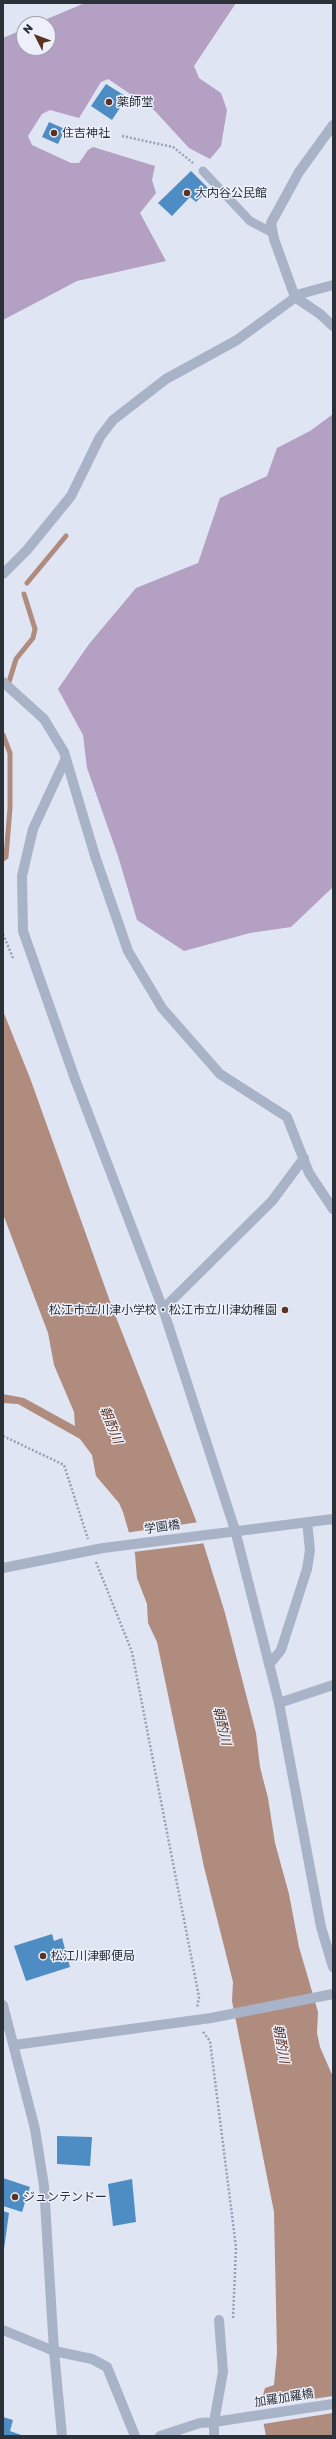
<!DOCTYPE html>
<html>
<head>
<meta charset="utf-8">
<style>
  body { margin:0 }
  #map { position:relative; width:336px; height:2439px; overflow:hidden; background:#e0e5f3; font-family:"Golos Text",sans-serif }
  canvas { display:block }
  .frame { position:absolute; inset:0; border:4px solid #2b3139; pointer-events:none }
  .north { position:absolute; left:16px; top:16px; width:40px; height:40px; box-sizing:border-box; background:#edf0fa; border:1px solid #9fa4ad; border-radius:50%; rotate:312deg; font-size:11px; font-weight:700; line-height:16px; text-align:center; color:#2b3139 }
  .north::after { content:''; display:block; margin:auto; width:14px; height:18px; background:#5b3220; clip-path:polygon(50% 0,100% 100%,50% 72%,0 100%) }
</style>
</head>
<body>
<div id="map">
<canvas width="336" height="2439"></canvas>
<div class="frame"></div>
<div class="north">N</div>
</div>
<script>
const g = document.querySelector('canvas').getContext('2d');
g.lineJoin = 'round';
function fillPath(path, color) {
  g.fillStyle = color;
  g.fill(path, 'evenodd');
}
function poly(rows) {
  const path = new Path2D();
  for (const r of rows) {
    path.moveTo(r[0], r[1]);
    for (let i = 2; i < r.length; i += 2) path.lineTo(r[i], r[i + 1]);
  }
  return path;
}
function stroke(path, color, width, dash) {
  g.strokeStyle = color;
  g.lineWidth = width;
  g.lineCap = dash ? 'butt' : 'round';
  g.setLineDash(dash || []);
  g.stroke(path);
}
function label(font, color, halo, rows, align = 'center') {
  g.font = font + ' "Golos Text","Noto Sans JP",sans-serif';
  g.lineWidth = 3;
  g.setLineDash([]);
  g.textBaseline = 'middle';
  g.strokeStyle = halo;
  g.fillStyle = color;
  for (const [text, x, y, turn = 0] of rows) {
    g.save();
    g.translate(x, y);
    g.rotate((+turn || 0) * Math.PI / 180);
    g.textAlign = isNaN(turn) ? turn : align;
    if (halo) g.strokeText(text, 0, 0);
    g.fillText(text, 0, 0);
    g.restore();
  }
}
fillPath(poly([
  [85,3,236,3,194,66,199,78,221,93,227,110,221,146,210,159,189,148,154,110,108,79,101,82,79,118,50,110,42,114,28,136,32,145,71,163,79,163,88,150,93,147,155,166,152,180,156,193,140,213,166,261,77,281,3,320,3,38,24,29,24,48,48,48,48,24,35,24],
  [333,414,333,887,291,927,250,933,184,951,137,920,118,856,87,768,83,735,58,689,89,644,136,588,198,563,220,498,267,476,277,448,310,431]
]), '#b3a0c2');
fillPath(poly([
  [3,1011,30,1078,112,1307,197,1523,225,1613,256,1733,260,1767,268,1798,275,1843,289,1894,299,1947,318,2012,317,2033,320,2047,333,2077,333,2436,266,2436,260,2406,265,2388,274,2385,277,2353,274,2212,232,2001,233,1982,204,1867,157,1642,148,1623,147,1604,137,1578,135,1554,123,1512,119,1503,96,1476,92,1455,80,1439,18,1404,3,1403,3,1394,24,1398,75,1426,74,1412,54,1365,48,1333,3,1214]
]), '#b08c7f');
fillPath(poly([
  [199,1522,206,1543,133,1552,125,1533],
  [333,2396,333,2413,263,2424,259,2407]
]), '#e0e5f3');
stroke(poly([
  [27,583,66,536],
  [9,682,16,659,33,638,35,629,24,594],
  [3,735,10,753,10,808,6,857,3,859]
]), '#b08c7f', 5);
fillPath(poly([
  [106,84,127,97,112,120,91,106],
  [49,122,65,129,58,144,42,137],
  [191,171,209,189,196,202,190,197,172,216,158,203],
  [52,1934,54,1941,62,1938,70,1967,26,1981,14,1946],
  [57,2136,92,2137,90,2166,57,2164],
  [3,2178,30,2187,22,2212,3,2206],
  [132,2179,136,2222,113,2226,108,2184],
  [3,2211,9,2213,4,2249,3,2249],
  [3,2417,13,2420,10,2431,24,2436,3,2436]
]), '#4e8cc4');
stroke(poly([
  [122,136,173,147,193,163],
  [3,934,13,958],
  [3,1436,64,1465,88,1539],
  [96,1562,132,1652,199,1997,197,2008],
  [203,2032,210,2041,236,2247,233,2319]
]), '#96a1b7', 2.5, [2, 2]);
stroke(poly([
  [203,171,250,221,273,233]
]), '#a9b3c8', 9);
stroke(poly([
  [333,125,299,172,271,223,274,239,295,297,320,314,333,326],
  [3,574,27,550,71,496,100,437,113,420,166,379,237,340,300,294,333,285],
  [3,682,44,719,64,752,95,856,128,951,162,1008,220,1074,287,1117,309,1173,333,1209],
  [66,758,33,829,22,876,23,931,75,1079,163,1309,272,1201,304,1158],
  [163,1309,235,1530,279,1703,321,1927,333,1967],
  [3,1568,103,1548,333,1519],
  [269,1665,281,1650,307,1569,310,1550,307,1522],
  [279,1703,333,1685],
  [14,2045,211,2018,333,1994],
  [3,2330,54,2351,92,2359,107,2367,135,2436],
  [160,2436,200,2423,214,2422,223,2372,219,2320],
  [214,2436,214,2422,333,2404]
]), '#a9b3c8', 10);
stroke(poly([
  [3,2005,35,2129,44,2186,54,2351,62,2436]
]), '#a9b3c8', 10);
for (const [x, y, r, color] of [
  [109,102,4,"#5b3220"],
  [54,133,4,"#5b3220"],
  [187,193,4,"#5b3220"],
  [285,1310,4,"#5b3220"],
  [43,1956,4,"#5b3220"],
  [15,2197,4,"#5b3220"]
]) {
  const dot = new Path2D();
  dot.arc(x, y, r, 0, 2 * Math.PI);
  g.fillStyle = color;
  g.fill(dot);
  stroke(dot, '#edf0fa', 1.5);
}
label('12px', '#2b3139', '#edf0fa', [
  ["薬師堂",117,102],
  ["住吉神社",62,133],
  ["大内谷公民館",195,193],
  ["松江市立川津小学校・松江市立川津幼稚園",277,1310,"right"],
  ["松江川津郵便局",51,1956],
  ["ジュンテンドー",23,2197]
], 'left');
label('12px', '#2b3139', '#edf0fa', [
  ["学園橋",162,1527,-8],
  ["加羅加羅橋",284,2398,-9]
]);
label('italic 13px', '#5b3220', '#edf0fa', [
  ["朝酌川",111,1425,68],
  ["朝酌川",222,1726,77],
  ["朝酌川",281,2044,80]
]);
</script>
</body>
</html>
